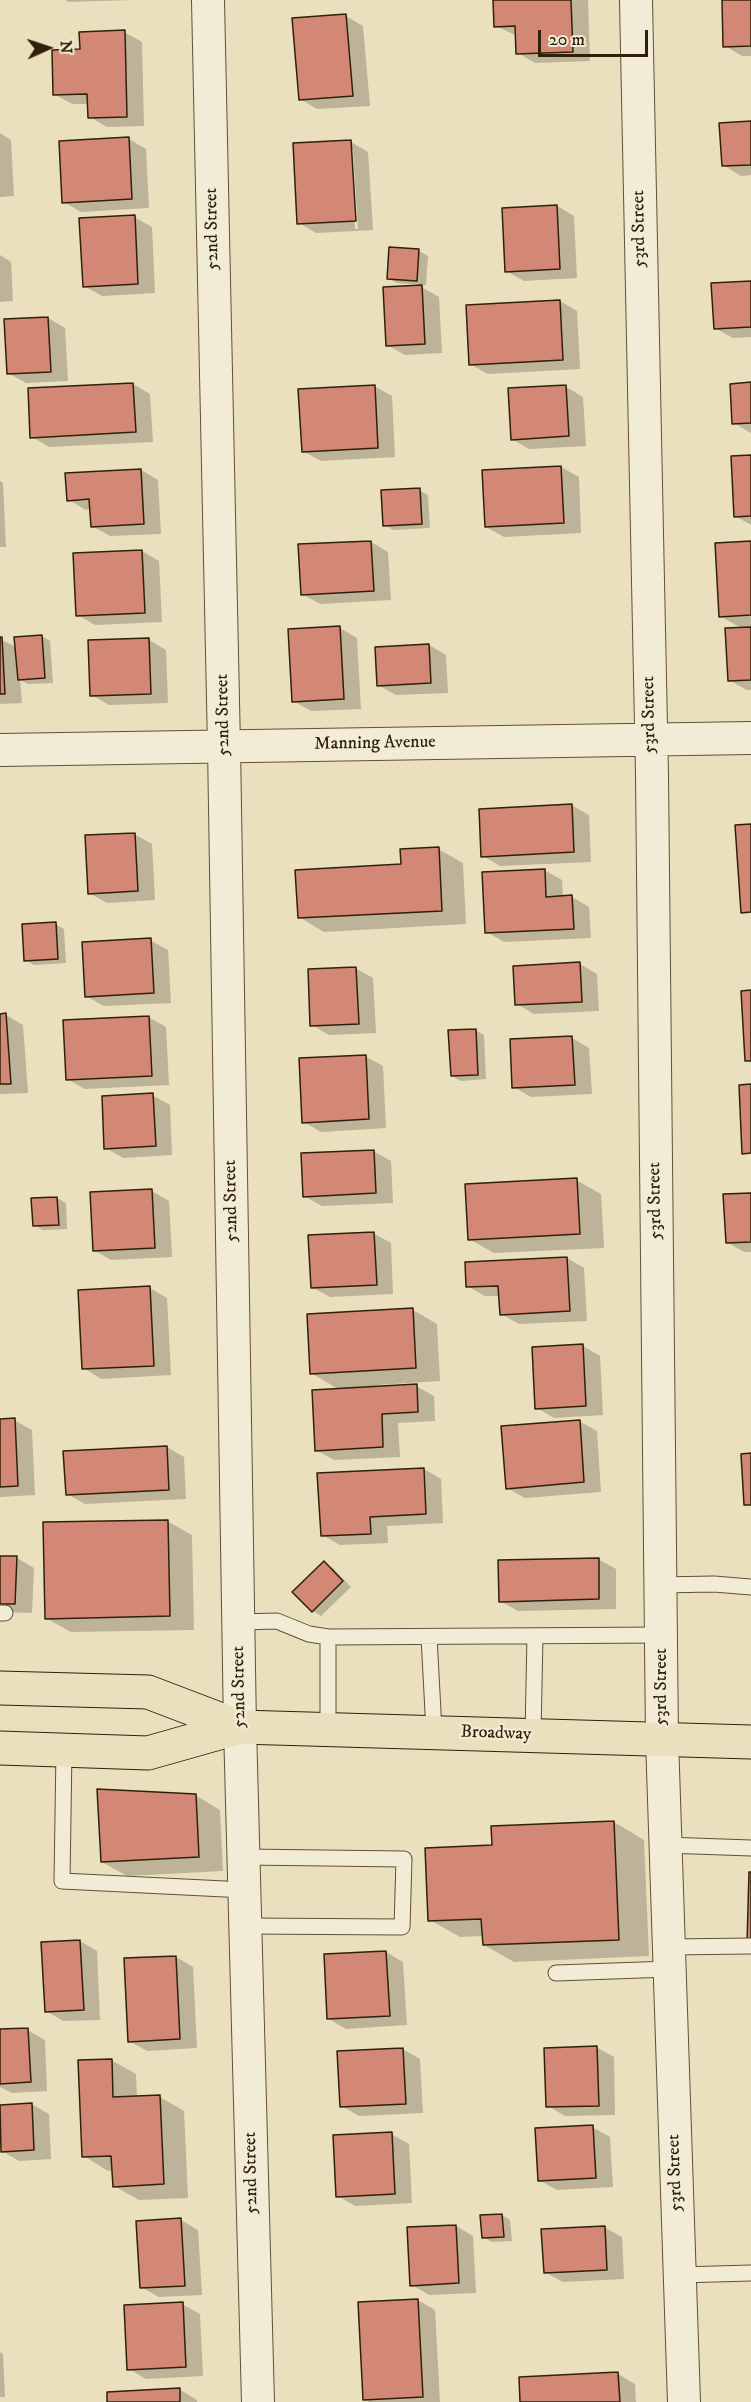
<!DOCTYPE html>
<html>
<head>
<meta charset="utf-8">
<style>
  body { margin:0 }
  #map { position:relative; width:751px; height:2402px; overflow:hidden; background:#ebe0be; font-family:"IM FELL DW Pica",serif }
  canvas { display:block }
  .north { position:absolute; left:18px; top:18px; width:60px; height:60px; -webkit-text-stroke:4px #f2ebd5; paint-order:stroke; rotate:87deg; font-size:16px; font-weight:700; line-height:24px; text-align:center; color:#30200a }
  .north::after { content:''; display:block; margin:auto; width:21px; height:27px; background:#30200a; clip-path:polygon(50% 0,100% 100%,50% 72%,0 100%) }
  .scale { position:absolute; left:538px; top:30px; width:110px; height:27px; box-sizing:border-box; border:3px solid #30200a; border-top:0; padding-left:8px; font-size:18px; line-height:21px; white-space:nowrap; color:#30200a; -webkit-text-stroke:4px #f2ebd5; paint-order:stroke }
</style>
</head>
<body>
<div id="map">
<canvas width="751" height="2402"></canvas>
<div class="north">N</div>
<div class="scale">20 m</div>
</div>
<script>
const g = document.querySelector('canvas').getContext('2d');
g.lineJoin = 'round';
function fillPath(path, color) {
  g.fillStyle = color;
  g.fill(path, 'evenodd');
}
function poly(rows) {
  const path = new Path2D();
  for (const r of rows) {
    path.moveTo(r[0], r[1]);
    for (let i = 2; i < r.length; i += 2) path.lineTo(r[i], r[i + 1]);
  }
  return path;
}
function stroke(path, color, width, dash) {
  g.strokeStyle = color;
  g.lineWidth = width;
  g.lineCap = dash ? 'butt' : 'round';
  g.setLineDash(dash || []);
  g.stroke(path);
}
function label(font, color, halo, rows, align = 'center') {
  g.font = font + ' "IM FELL DW Pica",serif';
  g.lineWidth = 4.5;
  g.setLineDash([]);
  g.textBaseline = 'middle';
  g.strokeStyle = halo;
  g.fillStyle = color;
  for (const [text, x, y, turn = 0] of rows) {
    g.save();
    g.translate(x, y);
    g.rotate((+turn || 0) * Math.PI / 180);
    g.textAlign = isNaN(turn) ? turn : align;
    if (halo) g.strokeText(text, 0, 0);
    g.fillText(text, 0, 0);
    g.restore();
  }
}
fillPath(poly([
  [65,0,133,0,69,2],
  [495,0,588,0,590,61,535,63,518,53,517,36,496,26],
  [724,0,751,0,751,56,742,56,725,46],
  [346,16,363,26,370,106,317,109,300,99],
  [124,32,142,42,144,126,107,127,90,117,89,104,72,104,54,94,81,50],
  [751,122,751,175,741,176,723,165],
  [0,133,11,140,14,196,0,197],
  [129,139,146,149,149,208,81,212,64,202],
  [351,142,368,152,373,230,316,233,299,223],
  [350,150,353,150,358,229,355,229],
  [557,206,574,216,577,278,524,281,506,271],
  [134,217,152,227,155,293,102,296,84,286],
  [390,249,419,251,428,256,426,285,397,283,388,278],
  [0,255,11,262,13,301,0,302],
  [751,283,751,337,733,338,715,328],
  [418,285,439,297,442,353,405,355,387,345],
  [560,301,577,311,580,369,488,374,470,364],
  [48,318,65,328,68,381,26,383,8,373],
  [133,384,150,394,153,442,49,447,32,437],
  [751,384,751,433,734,423],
  [374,386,392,396,395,457,321,461,303,451],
  [566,387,583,397,586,446,529,449,512,439],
  [751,456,751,525,735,516],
  [561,467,579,477,581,533,504,537,486,527,483,472],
  [141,470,158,480,161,534,110,536,92,526,91,509,86,510,69,500],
  [0,481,3,483,6,547,0,547],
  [419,490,428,495,430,528,393,530,385,525],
  [371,542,388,552,391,600,320,604,302,594],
  [751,543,751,690,747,690,729,680,743,629,720,616],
  [142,551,159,561,162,622,95,625,78,615],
  [340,628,357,638,361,709,311,711,293,701],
  [42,636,50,641,53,683,28,684,20,680,22,703,0,704,0,639,16,647],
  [149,640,166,650,168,703,109,705,92,695],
  [429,645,446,655,448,693,396,695,378,685],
  [571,805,589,815,591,862,500,866,483,856],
  [134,834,152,844,155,900,107,903,89,893],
  [438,849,463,863,466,924,324,932,299,917],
  [544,870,562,880,563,897,572,897,589,907,591,938,504,942,487,932],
  [55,924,64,929,66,963,34,965,26,960],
  [150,940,168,950,171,1003,104,1006,86,996],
  [580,964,597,974,599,1011,534,1014,517,1004],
  [355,968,373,978,376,1033,329,1035,312,1025],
  [0,1015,6,1015,23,1025,28,1093,0,1094],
  [148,1017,166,1027,169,1085,85,1089,67,1079],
  [475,1030,484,1035,486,1079,461,1081,452,1076],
  [572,1038,589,1048,592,1094,531,1097,514,1087],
  [365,1056,383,1066,386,1128,321,1132,304,1122],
  [152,1095,170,1105,172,1155,123,1158,106,1148],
  [373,1151,391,1161,393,1203,322,1206,304,1196],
  [576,1180,601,1194,604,1248,494,1253,469,1239],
  [152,1191,169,1201,172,1257,111,1260,94,1250],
  [751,1194,751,1252,744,1252,727,1242],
  [57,1198,66,1203,67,1229,43,1230,34,1225],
  [373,1233,391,1243,393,1294,330,1297,312,1287],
  [567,1258,584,1268,587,1321,519,1324,501,1314,500,1296,485,1296,467,1286],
  [150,1288,167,1298,171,1375,101,1379,84,1368],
  [413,1310,437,1324,440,1381,377,1385,377,1388,416,1386,434,1396,435,1421,398,1423,400,1457,334,1460,316,1450,340,1390,311,1373],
  [583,1346,600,1356,603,1415,554,1418,537,1408],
  [14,1420,32,1430,35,1495,0,1497,0,1421],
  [579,1421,597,1431,601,1492,525,1498,507,1488],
  [167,1447,184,1457,186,1499,85,1504,67,1494],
  [424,1469,441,1479,443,1523,387,1526,388,1543,340,1545,322,1535],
  [167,1521,192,1535,194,1630,71,1632,46,1618],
  [0,1557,17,1558,34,1568,32,1613,0,1612],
  [598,1559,616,1569,616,1609,518,1611,500,1601],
  [324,1563,333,1568,351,1587,321,1616,313,1611],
  [195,1795,220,1810,223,1871,127,1876,102,1862],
  [614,1822,644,1840,649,1956,514,1962,484,1945,484,1936,460,1937,430,1920,494,1846],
  [80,1941,97,1951,100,2020,63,2021,46,2011],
  [386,1952,403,1962,407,2025,346,2029,329,2019],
  [176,1957,193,1967,197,2048,147,2051,129,2041],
  [27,2030,45,2040,47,2091,12,2093,0,2087,0,2031],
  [596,2047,614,2057,615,2115,565,2116,548,2106],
  [403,2049,420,2059,423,2113,359,2116,342,2106],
  [111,2060,136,2074,137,2098,160,2097,184,2111,188,2198,139,2200,114,2186,114,2170,108,2171,84,2156],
  [31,2104,49,2114,51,2159,19,2161,2,2151,0,2106],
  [592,2127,610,2137,613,2187,557,2190,539,2180],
  [391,2134,409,2144,412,2203,355,2206,338,2196],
  [502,2215,510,2220,512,2241,492,2242,483,2237],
  [181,2220,198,2230,202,2295,159,2297,141,2287],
  [456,2226,473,2236,476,2293,429,2295,412,2285],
  [604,2227,622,2237,624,2279,563,2282,545,2272],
  [418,2300,435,2310,440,2402,369,2402,364,2399],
  [182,2304,200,2314,203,2376,146,2379,129,2369],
  [0,2352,3,2354,5,2397,0,2397],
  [618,2374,635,2384,636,2402,522,2402],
  [179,2389,197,2400,197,2402,109,2402]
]), '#0003');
const building = poly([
  [493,0,571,0,573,52,516,54,515,26,494,27,493,0],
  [722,0,751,0,751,46,723,47,722,0],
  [346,14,353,96,299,100,292,18,346,14],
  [125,30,127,117,88,118,87,94,53,95,52,50,80,49,79,32,125,30],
  [751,121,751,165,722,166,719,123,751,121],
  [129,137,132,199,62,203,59,141,129,137],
  [351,140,356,221,297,224,293,143,351,140],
  [557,205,560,269,505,272,502,208,557,205],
  [135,215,138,284,83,287,79,218,135,215],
  [389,247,419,249,417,281,387,279,389,247],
  [751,281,751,327,714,329,711,283,751,281],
  [422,285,425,344,386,346,383,287,422,285],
  [560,300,563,360,469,365,466,305,560,300],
  [48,317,51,372,7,374,4,319,48,317],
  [751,382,751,423,732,424,730,384,751,382],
  [133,383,136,432,30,438,28,388,133,383],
  [375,385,378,448,302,452,298,389,375,385],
  [566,385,569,436,511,440,508,388,566,385],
  [751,455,751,516,734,517,731,456,751,455],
  [561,466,564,523,485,527,482,470,561,466],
  [141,469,144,524,91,527,89,499,67,501,65,473,141,469],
  [420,488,422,524,383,526,381,490,420,488],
  [371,541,374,591,301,595,298,544,371,541],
  [751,541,751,615,719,617,715,543,751,541],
  [142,550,145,613,76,616,73,553,142,550],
  [340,626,344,699,292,702,288,629,340,626],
  [751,627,751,680,728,681,725,628,751,627],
  [42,635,45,678,18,680,14,637,42,635],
  [0,637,2,637,5,694,0,694,0,637],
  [149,638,151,694,90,696,88,640,149,638],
  [429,644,431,683,377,686,375,647,429,644],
  [572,804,574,852,481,857,479,809,572,804],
  [751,824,751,912,741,913,735,825,751,824],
  [135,833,138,891,88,894,85,835,135,833],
  [439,847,442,911,298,918,295,870,401,864,400,849,439,847],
  [545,869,546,897,572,895,574,929,485,933,482,872,545,869],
  [56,922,58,959,24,961,22,924,56,922],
  [151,938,154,993,85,997,82,942,151,938],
  [580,962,582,1002,515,1005,513,966,580,962],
  [356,967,359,1024,310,1026,308,969,356,967],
  [751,990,751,1061,745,1061,741,991,751,990],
  [6,1013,11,1084,0,1084,0,1014,6,1013],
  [149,1016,152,1076,66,1080,63,1020,149,1016],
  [476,1029,478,1075,451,1076,448,1030,476,1029],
  [572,1036,575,1085,512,1088,510,1039,572,1036],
  [366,1055,369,1119,302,1123,299,1058,366,1055],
  [751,1084,751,1153,742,1154,739,1085,751,1084],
  [153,1093,156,1146,104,1149,102,1096,153,1093],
  [374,1150,376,1193,303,1197,301,1153,374,1150],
  [577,1178,580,1234,468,1240,465,1184,577,1178],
  [152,1189,155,1248,93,1251,90,1192,152,1189],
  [751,1193,751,1242,726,1243,723,1194,751,1193],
  [57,1197,59,1225,33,1226,31,1198,57,1197],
  [374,1232,377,1285,311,1288,308,1235,374,1232],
  [567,1257,570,1311,500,1315,498,1286,466,1287,465,1262,567,1257],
  [150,1286,154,1366,82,1369,78,1290,150,1286],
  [413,1308,416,1368,310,1374,307,1314,413,1308],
  [583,1344,586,1406,535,1409,532,1347,583,1344],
  [417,1384,418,1412,382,1414,383,1447,315,1451,312,1390,417,1384],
  [15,1418,18,1486,0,1487,0,1419,15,1418],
  [580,1420,584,1482,506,1489,501,1426,580,1420],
  [167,1446,169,1490,66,1495,63,1451,167,1446],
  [751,1453,751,1505,744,1505,741,1454,751,1453],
  [424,1468,426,1514,370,1517,371,1534,321,1536,317,1473,424,1468],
  [168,1520,170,1616,45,1619,43,1522,168,1520],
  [0,1556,17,1556,15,1604,0,1604,0,1556],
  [599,1558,599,1599,499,1602,498,1560,599,1558],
  [324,1561,343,1581,312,1612,292,1592,324,1561],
  [97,1789,196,1794,199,1857,101,1862,97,1789],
  [614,1821,619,1940,483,1945,481,1919,428,1921,425,1848,492,1845,491,1826,614,1821],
  [749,1872,751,1872,751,1943,747,1943,749,1872],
  [80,1940,84,2010,45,2012,41,1942,80,1940],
  [386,1951,390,2016,327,2019,324,1954,386,1951],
  [176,1956,180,2039,128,2042,124,1958,176,1956],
  [28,2028,31,2082,0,2084,0,2029,28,2028],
  [597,2046,599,2106,546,2107,544,2048,597,2046],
  [403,2048,406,2104,340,2107,337,2051,403,2048],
  [112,2059,113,2097,160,2095,164,2184,113,2187,111,2156,82,2157,78,2060,112,2059],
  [32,2103,34,2150,1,2152,0,2105,32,2103],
  [593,2125,596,2178,538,2181,535,2128,593,2125],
  [392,2132,395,2194,336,2197,333,2135,392,2132],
  [502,2214,504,2237,482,2238,480,2215,502,2214],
  [181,2218,185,2286,140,2288,136,2221,181,2218],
  [456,2225,459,2283,410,2286,407,2227,456,2225],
  [605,2226,607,2270,544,2273,541,2229,605,2226],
  [418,2299,423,2397,363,2400,358,2302,418,2299],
  [183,2302,186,2367,127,2370,124,2305,183,2302],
  [618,2372,620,2402,520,2402,519,2377,618,2372],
  [180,2388,180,2402,107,2402,107,2392,180,2388]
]);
fillPath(building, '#d38876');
stroke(building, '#30200a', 1.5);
const lane = poly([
  [660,1585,714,1584,751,1587],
  [0,1613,5,1613],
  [239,1622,277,1621,309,1634,328,1637,662,1635],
  [328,1637,328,1729],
  [429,1637,434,1731],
  [533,1735,535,1636],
  [64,1750,62,1881,245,1890],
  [665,1845,751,1848],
  [244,1857,404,1859,402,1927,246,1926],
  [669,1947,751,1946],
  [556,1973,670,1969],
  [679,2275,751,2273]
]);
const street = poly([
  [208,0,224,746,240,1727,258,2402],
  [636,0,652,775,662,1739,684,2402],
  [0,750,751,738]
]);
const primary = poly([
  [0,1688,148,1692,240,1727],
  [0,1748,148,1753,240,1727,751,1742]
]);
stroke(lane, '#5f5037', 17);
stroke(street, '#5f5037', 34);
stroke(primary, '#30200a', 35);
stroke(lane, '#f2ebd5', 15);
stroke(street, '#f2ebd5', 32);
stroke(primary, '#ebe0be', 33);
label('18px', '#30200a', '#f2ebd5', [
  ["52nd Street",213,229,-91],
  ["53rd Street",640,229,-91],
  ["52nd Street",224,715,-91],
  ["53rd Street",650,715,-91],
  ["Manning Avenue",375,744,-1],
  ["52nd Street",232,1201,-91],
  ["53rd Street",656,1201,-91],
  ["52nd Street",240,1687,-91],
  ["53rd Street",662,1687,-90],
  ["Broadway",496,1734,2],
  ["52nd Street",252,2173,-91],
  ["53rd Street",676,2173,-92]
]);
</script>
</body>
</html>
